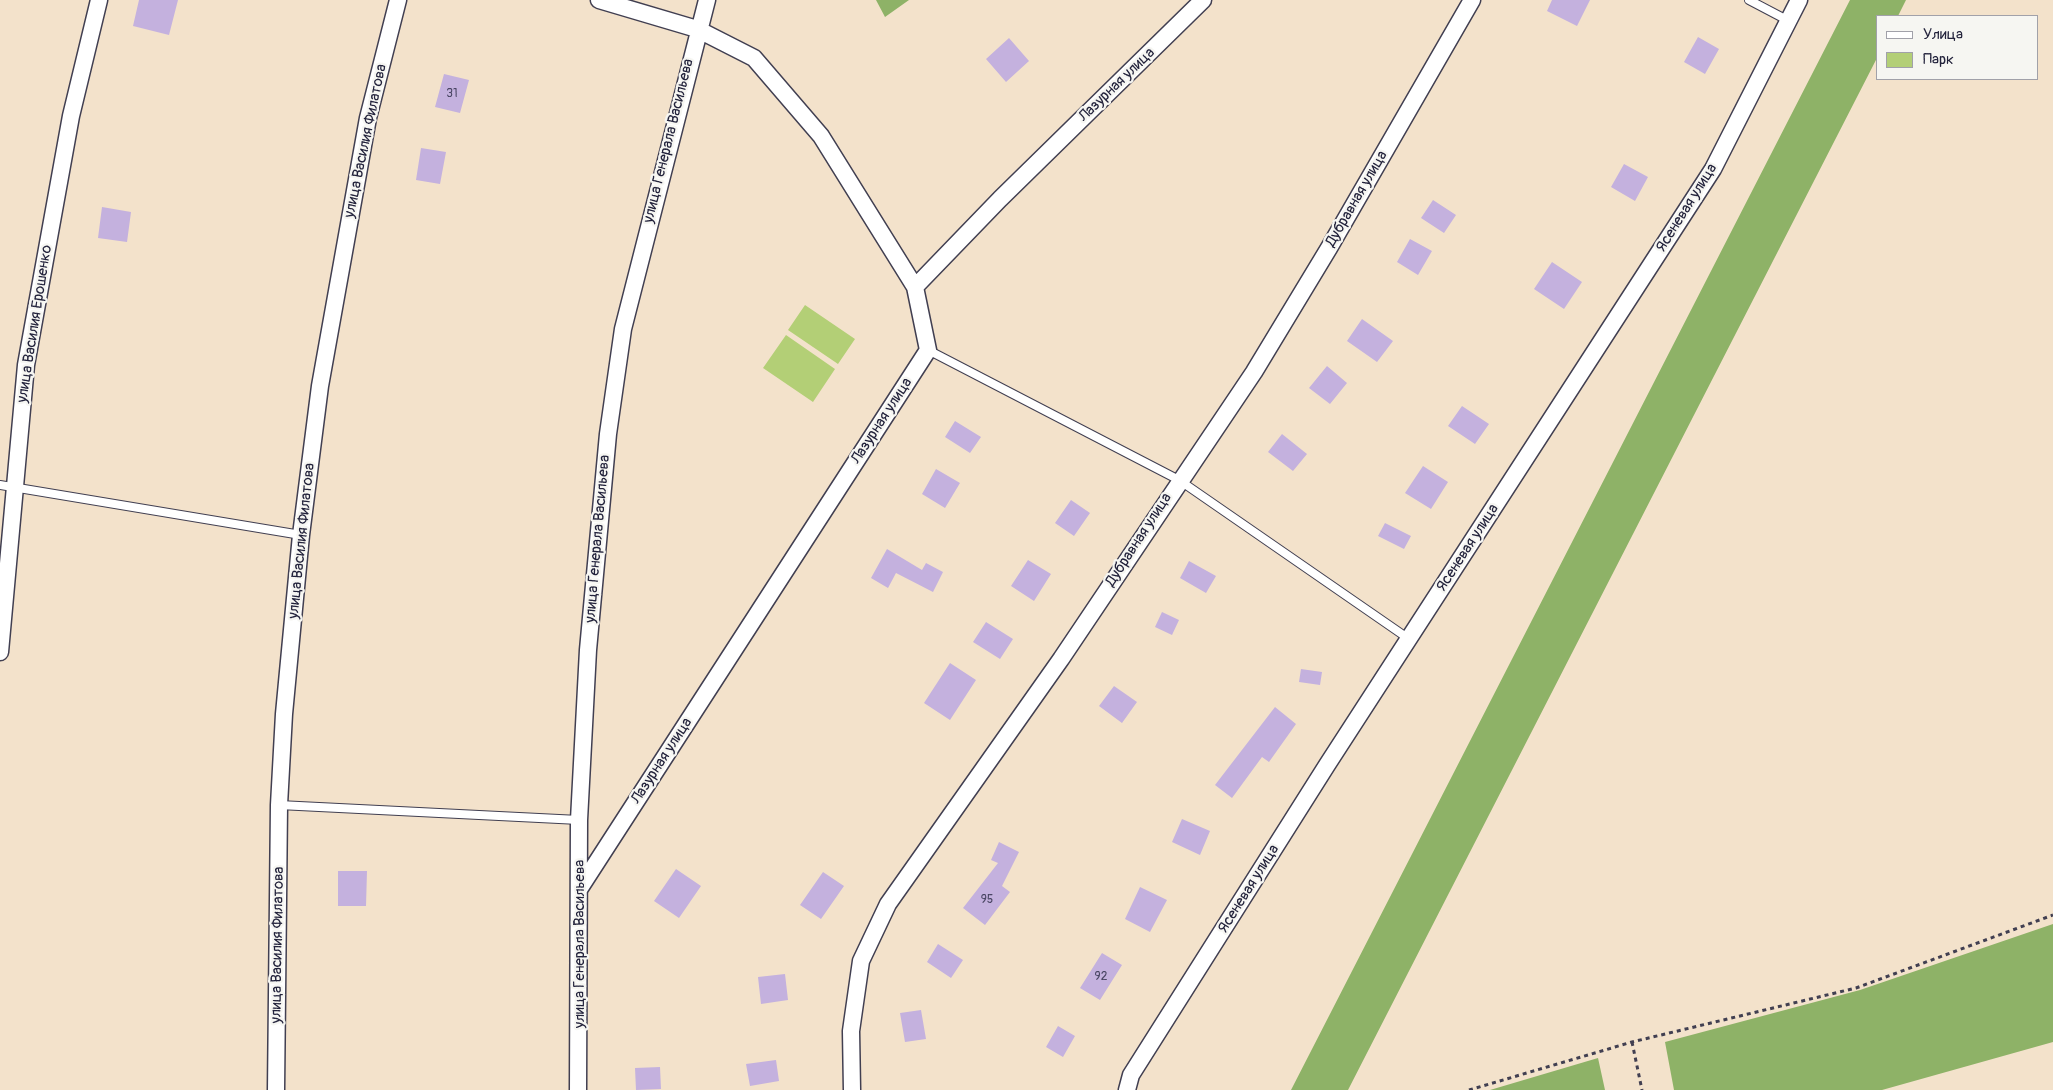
<!DOCTYPE html>
<html>
<head>
<meta charset="utf-8">
<style>
  body { margin:0 }
  #map { position:relative; width:2053px; height:1090px; overflow:hidden; background:#f3e2cb; font-family:Pangolin,sans-serif }
  canvas { display:block }
  .legend { position:absolute; left:1876px; top:15px; width:162px; height:65px; box-sizing:border-box; background:#f6f6f2; border:1px solid #a1a1a9; margin:0; padding:6px 9px; list-style:none; font-size:15px; color:#22223b }
  .legend li { display:flex; align-items:center; gap:10px; height:25px }
  .legend b { width:25px; border:1px solid #a1a1a9 }
</style>
</head>
<body>
<div id="map">
<canvas width="2053" height="1090"></canvas>
<ul class="legend">
<li><b style="height:6px;background:#fff"></b>Улица</li>
<li><b style="height:14px;background:#b3cf76"></b>Парк</li>
</ul>
</div>
<script>
const g = document.querySelector('canvas').getContext('2d');
g.lineJoin = 'round';
function fillPath(path, color) {
  g.fillStyle = color;
  g.fill(path, 'evenodd');
}
function poly(rows) {
  const path = new Path2D();
  for (const r of rows) {
    path.moveTo(r[0], r[1]);
    for (let i = 2; i < r.length; i += 2) path.lineTo(r[i], r[i + 1]);
  }
  return path;
}
function stroke(path, color, width, dash) {
  g.strokeStyle = color;
  g.lineWidth = width;
  g.lineCap = dash ? 'butt' : 'round';
  g.setLineDash(dash || []);
  g.stroke(path);
}
function label(font, color, halo, rows, align = 'center') {
  g.font = font + ' Pangolin,sans-serif';
  g.lineWidth = 4.5;
  g.setLineDash([]);
  g.textBaseline = 'middle';
  g.strokeStyle = halo;
  g.fillStyle = color;
  for (const [text, x, y, turn = 0] of rows) {
    g.save();
    g.translate(x, y);
    g.rotate((+turn || 0) * Math.PI / 180);
    g.textAlign = isNaN(turn) ? turn : align;
    if (halo) g.strokeText(text, 0, 0);
    g.fillText(text, 0, 0);
    g.restore();
  }
}
fillPath(poly([
  [805,305,855,339,838,364,788,330],
  [786,335,835,369,813,402,763,368]
]), '#b3cf76');
fillPath(poly([
  [876,0,909,0,885,17],
  [1850,0,1906,0,1898,16,1877,16,1877,58,1348,1090,1291,1090],
  [2053,924,2053,1042,1882,1090,1674,1090,1665,1042,1860,990],
  [1598,1058,1605,1090,1490,1090]
]), '#8eb267');
fillPath(poly([
  [139,0,178,0,169,35,133,26],
  [1552,0,1590,0,1577,26,1547,11],
  [1698,37,1719,49,1705,74,1684,62],
  [1009,38,1029,61,1006,82,986,59],
  [444,74,469,80,460,113,435,107],
  [421,148,446,152,440,184,416,180],
  [1624,164,1648,177,1635,201,1611,187],
  [1433,200,1456,215,1444,233,1421,218],
  [102,207,131,212,127,242,98,238],
  [1410,239,1432,251,1418,275,1397,262],
  [1552,262,1582,282,1564,309,1534,289],
  [1362,319,1393,341,1377,362,1347,341],
  [1327,366,1347,383,1330,404,1309,388],
  [1462,406,1489,424,1475,444,1448,426],
  [955,421,981,437,970,453,945,437],
  [1282,434,1307,454,1293,471,1268,452],
  [1423,466,1448,482,1431,509,1405,493],
  [936,469,960,483,945,508,922,494],
  [1071,500,1090,513,1074,536,1055,523],
  [1385,523,1411,536,1404,549,1378,536],
  [887,549,922,570,926,563,943,572,933,592,896,573,888,588,871,578],
  [1028,560,1051,574,1034,601,1011,586],
  [1189,561,1216,576,1206,593,1180,578],
  [1162,612,1179,620,1172,635,1155,627],
  [986,622,1013,639,1000,659,973,642],
  [950,663,976,680,950,720,924,703],
  [1301,669,1322,672,1320,685,1299,682],
  [1114,686,1137,702,1122,723,1099,706],
  [1275,707,1296,724,1269,762,1262,757,1232,798,1215,785],
  [1182,819,1210,831,1200,855,1172,842],
  [999,842,1019,852,1002,886,1010,892,985,925,963,908,998,863,991,860],
  [676,869,701,886,679,918,654,901],
  [338,871,367,871,366,906,338,906],
  [823,872,844,886,821,919,800,905],
  [1140,887,1167,900,1150,932,1125,919],
  [938,944,963,960,951,978,927,962],
  [1102,953,1122,965,1100,1000,1080,988],
  [785,974,788,1000,761,1004,758,977],
  [921,1010,926,1039,905,1042,900,1013],
  [1058,1026,1075,1036,1063,1057,1046,1047],
  [776,1060,779,1081,750,1086,746,1064],
  [660,1067,661,1089,636,1090,635,1068]
]), '#c4b1de');
const lane = poly([
  [1749,0,1789,21],
  [928,350,1179,480,1409,639],
  [0,485,301,535],
  [279,805,579,820]
]);
const street = poly([
  [915,287,1000,199,1203,0],
  [0,652,26,365,71,116,99,0],
  [580,888,928,350,915,287,821,136,754,58,697,29,599,0],
  [276,1090,279,805,284,714,301,535,320,386,368,118,398,0],
  [578,1090,579,820,588,650,608,434,623,329,707,0],
  [852,1090,851,1031,861,961,888,904,1061,659,1254,372,1329,248,1472,0],
  [1127,1090,1131,1075,1327,765,1713,169,1799,0]
]);
stroke(lane, '#413f51', 10);
stroke(street, '#413f51', 19);
stroke(poly([
  [1632,1042,1642,1090],
  [1469,1090,1632,1042,1856,988,2053,915]
]), '#413f51', 3, [4, 4]);
stroke(lane, '#fff', 8);
stroke(street, '#fff', 16);
label('12px', '#4a4664', null, [
  ["31",452,94],
  ["95",987,900],
  ["92",1101,977]
]);
label('15px', '#22223b', '#f6f6f2', [
  ["Лазурная улица",1117,85,-44],
  ["улица Василия Филатова",366,141,-78],
  ["улица Генерала Васильева",669,141,-76],
  ["Дубравная улица",1357,199,-60],
  ["Ясеневая улица",1687,208,-58],
  ["улица Василия Ерошенко",35,324,-81],
  ["Лазурная улица",882,421,-57],
  ["улица Генерала Васильева",598,539,-85],
  ["Дубравная улица",1139,540,-57],
  ["улица Василия Филатова",302,541,-84],
  ["Ясеневая улица",1468,548,-57],
  ["Лазурная улица",662,761,-57],
  ["Ясеневая улица",1249,889,-58],
  ["улица Генерала Васильева",580,944,-90],
  ["улица Василия Филатова",278,945,-89]
]);
</script>
</body>
</html>
